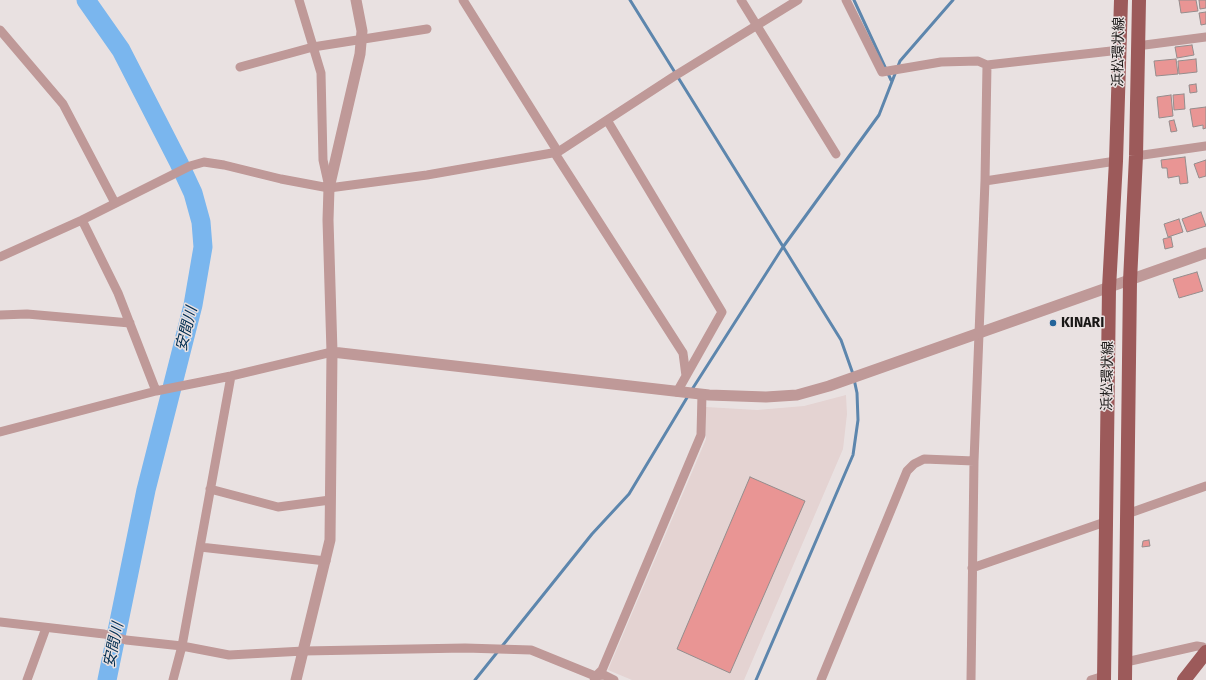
<!DOCTYPE html>
<html>
<head>
<meta charset="utf-8">
<style>
  body { margin:0 }
  canvas { display:block; background:#e9e1e1 }
</style>
</head>
<body>
<canvas width="1206" height="680"></canvas>
<script>
const g = document.querySelector('canvas').getContext('2d');
g.lineJoin = 'round';
function fillPath(path, color) {
  g.fillStyle = color;
  g.fill(path, 'evenodd');
}
function poly(rows) {
  const path = new Path2D();
  for (const r of rows) {
    path.moveTo(r[0], r[1]);
    for (let i = 2; i < r.length; i += 2) path.lineTo(r[i], r[i + 1]);
  }
  return path;
}
function stroke(path, color, width, dash) {
  g.strokeStyle = color;
  g.lineWidth = width;
  g.lineCap = dash ? 'butt' : 'round';
  g.setLineDash(dash || []);
  g.stroke(path);
}
function label(font, color, halo, rows, align = 'center') {
  g.font = font + ' "Fira Sans","Noto Sans JP",sans-serif';
  g.lineWidth = 3;
  g.setLineDash([]);
  g.textBaseline = 'middle';
  g.strokeStyle = halo;
  g.fillStyle = color;
  for (const [text, x, y, turn = 0] of rows) {
    g.save();
    g.translate(x, y);
    g.rotate((+turn || 0) * Math.PI / 180);
    g.textAlign = isNaN(turn) ? turn : align;
    if (halo) g.strokeText(text, 0, 0);
    g.fillText(text, 0, 0);
    g.restore();
  }
}
fillPath(poly([
  [846,395,847,414,843,449,744,680,632,680,608,670,706,439,706,407,757,410,804,406]
]), '#e4d3d2');
stroke(poly([
  [630,0,841,340,853,374],
  [854,0,891,80],
  [691,391,783,247,879,115,900,61,953,0],
  [475,680,592,534,629,494,688,396],
  [756,680,853,455,858,420,857,393,854,379]
]), '#5d86ad', 3);
stroke(poly([
  [86,0,121,50,179,163,193,193,201,222,203,247,193,305,146,490,107,680]
]), '#7ab6ee', 19);
const building = poly([
  [1179,0,1196,0,1198,11,1181,13,1179,0],
  [1199,0,1206,0,1206,8,1200,9,1199,0],
  [1206,12,1206,24,1201,25,1199,13,1206,12],
  [1192,45,1194,55,1177,58,1175,47,1192,45],
  [1176,59,1178,74,1156,76,1154,61,1176,59],
  [1196,59,1197,72,1179,74,1178,61,1196,59],
  [1196,84,1197,92,1190,93,1189,85,1196,84],
  [1184,94,1185,109,1174,110,1173,95,1184,94],
  [1171,95,1173,116,1159,118,1157,97,1171,95],
  [1206,107,1206,128,1203,129,1203,125,1193,127,1190,109,1206,107],
  [1174,120,1177,131,1171,132,1169,121,1174,120],
  [1185,157,1188,183,1180,184,1179,176,1168,178,1167,168,1162,168,1161,160,1185,157],
  [1206,160,1206,176,1199,178,1194,164,1206,160],
  [1201,212,1206,226,1187,232,1182,219,1201,212],
  [1179,219,1183,232,1168,237,1164,224,1179,219],
  [1171,237,1173,247,1165,249,1163,239,1171,237],
  [1197,272,1203,291,1179,298,1173,279,1197,272],
  [750,477,805,501,730,673,677,649,750,477],
  [1149,540,1150,546,1142,547,1143,541,1149,540]
]);
fillPath(building, '#e99594');
stroke(building, '#958d8d', 1);
stroke(poly([
  [299,0,321,73,323,160,329,187],
  [463,0,558,152],
  [741,0,836,154],
  [846,0,882,72,941,62,978,61,987,65,985,181],
  [0,30,63,104,115,203],
  [1137,46,1206,37],
  [987,65,1120,50],
  [240,67,313,47,427,29],
  [607,120,722,312,677,392],
  [554,152,683,353,686,376],
  [1136,156,1206,146],
  [82,220,118,293,156,391],
  [0,257,82,220,190,166,204,162,224,165,281,179,329,188,427,175,558,152,673,77,798,0],
  [0,315,27,314,130,323],
  [0,432,156,391,231,376,332,352],
  [210,489,278,507,330,500],
  [1127,514,1206,486],
  [200,547,326,561],
  [972,568,1105,522],
  [0,622,104,634,126,640,182,646,229,655,304,651,465,648,531,650,595,676,604,675,614,680],
  [1126,662,1197,646,1203,647,1206,651],
  [594,678,602,670,701,435,702,394],
  [27,680,46,628],
  [173,680,182,646,231,376],
  [821,680,907,471,914,464,924,459,974,461],
  [971,680,974,461,985,181,1116,161],
  [1091,680,1104,676]
]), '#bf9998', 9);
stroke(poly([
  [332,352,709,395,766,397,797,395,829,386,1206,253],
  [296,680,330,540,332,352,328,220,329,188,360,54,362,31,356,0]
]), '#bf9998', 11);
stroke(poly([
  [1104,680,1109,288,1116,161,1121,0],
  [1125,680,1130,281,1136,156,1139,0],
  [1184,680,1206,652]
]), '#9c5a5a', 14);
for (const [x, y, r, color] of [
  [1053,323,4,"#24649a"]
]) {
  const dot = new Path2D();
  dot.arc(x, y, r, 0, 2 * Math.PI);
  g.fillStyle = color;
  g.fill(dot);
  stroke(dot, '#e9e1e1', 1.5);
}
label('14px', '#191716', '#e9e1e1', [
  ["浜松環状線",1119,52,-89],
  ["浜松環状線",1108,376,-89]
]);
label('bold 14px', '#191716', '#e9e1e1', [
  ["KINARI",1061,323]
], 'left');
label('italic 15px', '#002d51', '#e9e1e1', [
  ["安間川",187,329,-76],
  ["安間川",114,645,-78]
]);
</script>
</body>
</html>
